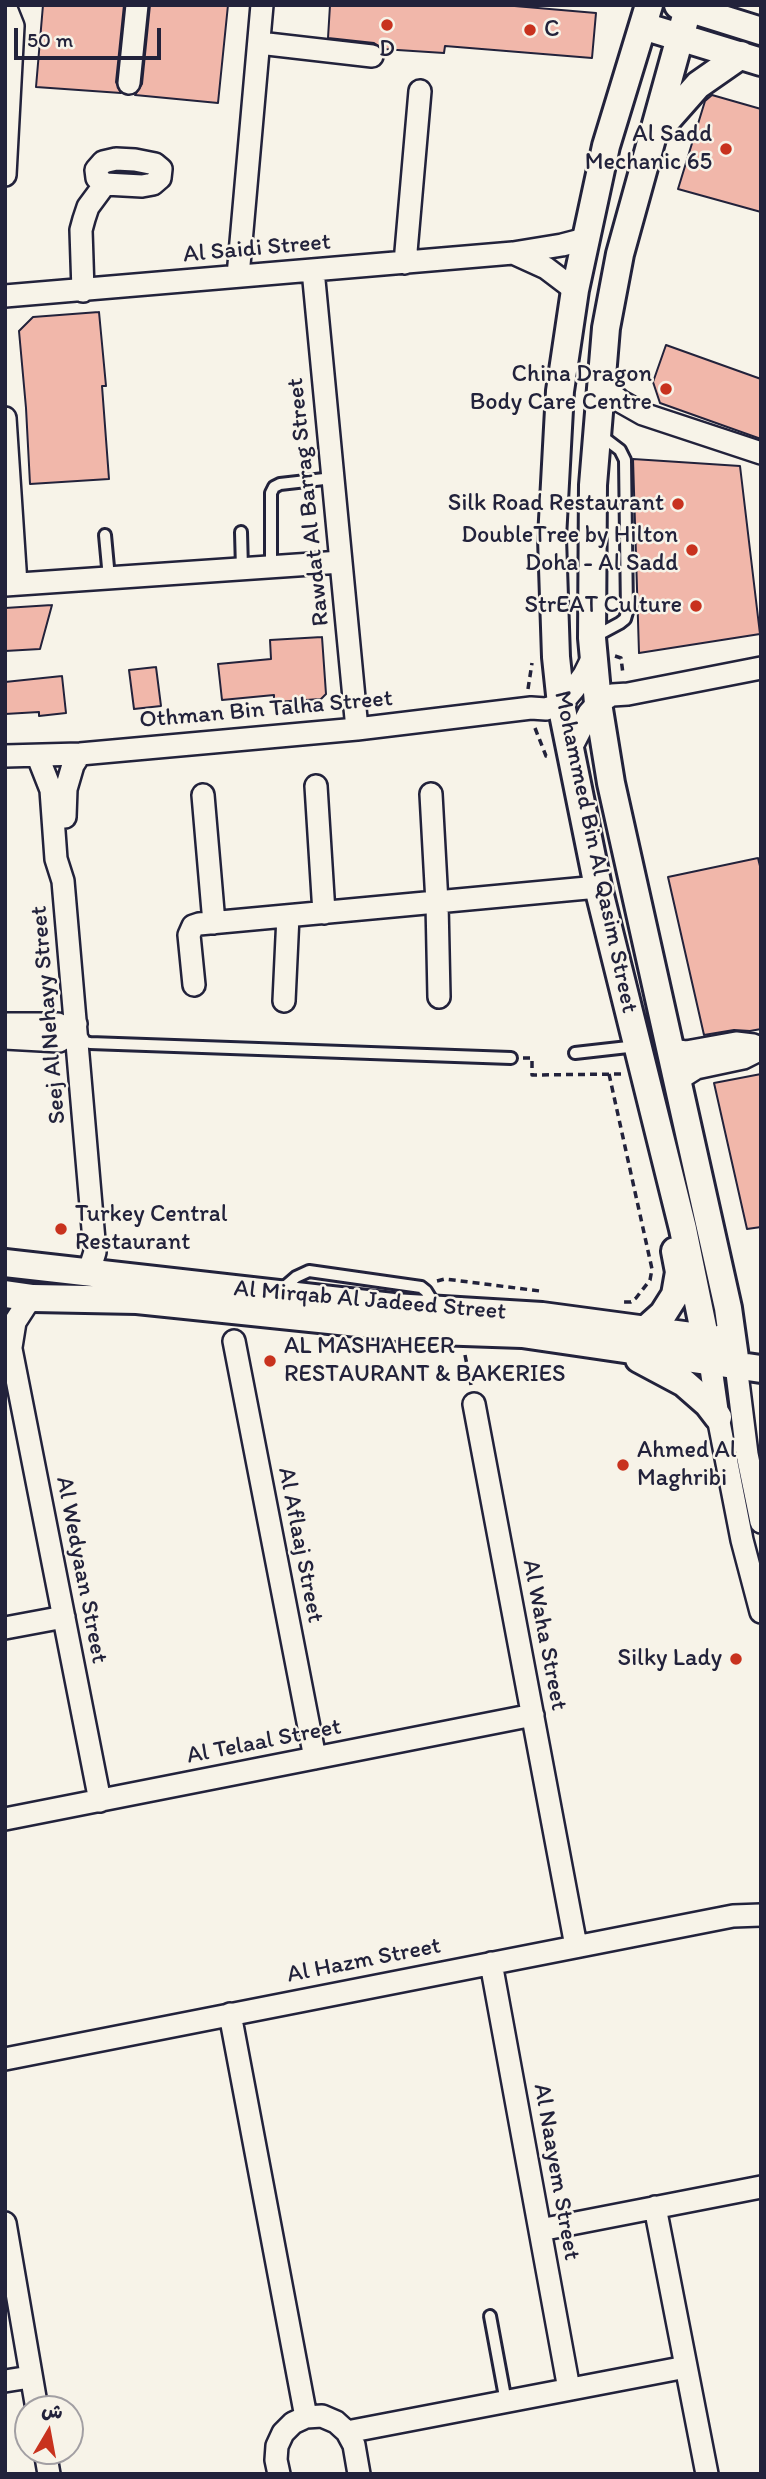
<!DOCTYPE html>
<html>
<head>
<meta charset="utf-8">
<style>
  body { margin:0 }
  #map { position:relative; width:766px; height:2479px; overflow:hidden; background:#f7f3e8; font-family:Itim,"Playpen Sans Arabic",sans-serif }
  canvas { display:block }
  .frame { position:absolute; inset:0; border:7px solid #22223b; pointer-events:none }
  .north { position:absolute; left:14px; top:2395px; width:70px; height:70px; box-sizing:border-box; background:#f7f3e8; border:2px solid #a29fa3; border-radius:50%; rotate:10deg; font-size:19px; font-weight:700; line-height:28px; text-align:center; color:#22223b }
  .north::after { content:''; display:block; margin:auto; width:24px; height:32px; background:#c8321e; clip-path:polygon(50% 0,100% 100%,50% 72%,0 100%) }
  .scale { position:absolute; left:14px; top:28px; width:147px; height:32px; box-sizing:border-box; border:4px solid #22223b; border-top:0; padding-left:9px; font-size:21px; line-height:24px; white-space:nowrap; color:#22223b; -webkit-text-stroke:5px #f7f3e8; paint-order:stroke }
</style>
</head>
<body>
<div id="map">
<canvas width="766" height="2479"></canvas>
<div class="frame"></div>
<div class="north">ش</div>
<div class="scale">50 m</div>
</div>
<script>
const g = document.querySelector('canvas').getContext('2d');
g.lineJoin = 'round';
function fillPath(path, color) {
  g.fillStyle = color;
  g.fill(path, 'evenodd');
}
function poly(rows) {
  const path = new Path2D();
  for (const r of rows) {
    path.moveTo(r[0], r[1]);
    for (let i = 2; i < r.length; i += 2) path.lineTo(r[i], r[i + 1]);
  }
  return path;
}
function stroke(path, color, width, dash) {
  g.strokeStyle = color;
  g.lineWidth = width;
  g.lineCap = dash ? 'butt' : 'round';
  g.setLineDash(dash || []);
  g.stroke(path);
}
function label(font, color, halo, rows, align = 'center') {
  g.font = font + ' Itim,sans-serif';
  g.lineWidth = 5;
  g.setLineDash([]);
  g.textBaseline = 'middle';
  g.strokeStyle = halo;
  g.fillStyle = color;
  for (const [text, x, y, turn = 0] of rows) {
    g.save();
    g.translate(x, y);
    g.rotate((+turn || 0) * Math.PI / 180);
    g.textAlign = isNaN(turn) ? turn : align;
    if (halo) g.strokeText(text, 0, 0);
    g.fillText(text, 0, 0);
    g.restore();
  }
}
const building = poly([
  [43,5,124,5,116,82,121,93,36,87,43,5],
  [150,5,228,5,218,103,135,95,142,84,150,5],
  [330,5,503,5,596,13,592,58,445,46,444,53,382,49,374,43,328,38,330,5],
  [712,95,761,109,761,212,678,189,705,101,712,95],
  [99,312,106,386,102,386,109,479,30,484,26,408,19,331,33,317,99,312],
  [666,345,761,379,761,439,660,403,653,382,666,345],
  [633,459,740,466,760,634,639,653,633,459],
  [52,605,40,649,5,651,5,608,52,605],
  [322,637,326,694,321,699,274,702,274,695,222,700,218,664,271,659,270,640,322,637],
  [156,667,161,706,134,709,129,670,156,667],
  [62,676,66,713,39,716,39,712,5,714,5,682,62,676],
  [758,858,761,870,761,1029,750,1031,734,1030,704,1035,668,877,758,858],
  [761,1074,761,1227,747,1229,714,1083,761,1074]
]);
fillPath(building, '#f1b7aa');
stroke(building, '#22223b', 2);
const service = poly([
  [241,532,242,569],
  [105,535,109,578],
  [271,566,271,493,274,487,280,484,333,478],
  [594,637,620,623,625,619,627,612,625,460,620,450,599,434],
  [78,1040,90,1043,511,1058],
  [575,1053,637,1046],
  [281,1290,296,1277,309,1271,421,1287,426,1291,436,1307],
  [490,2316,506,2402]
]);
const minor = poly([
  [5,6,13,26,5,175],
  [259,43,372,56],
  [129,83,137,5],
  [116,159,135,160,155,164,161,169,160,178,153,184,142,186,105,184,97,178,96,170,103,162,116,159],
  [513,253,546,268,575,290],
  [405,263,420,91],
  [313,270,357,729],
  [238,276,262,5],
  [83,291,81,230,84,219,88,207,105,184],
  [5,296,513,253,562,245,585,239],
  [600,384,620,401,643,414,761,453],
  [5,418,16,584],
  [5,585,341,562],
  [570,750,589,713,598,703,612,695,628,694,761,668],
  [5,756,80,754,357,729,531,708,546,709,561,704,573,690,584,675,593,657],
  [38,757,51,790,56,859,63,881,95,1252,89,1271],
  [316,786,324,913],
  [431,794,437,903,439,997],
  [203,795,214,923],
  [65,817,66,789,73,765,80,754],
  [194,985,189,935,193,926,199,924,598,887],
  [284,1001,288,916],
  [5,1024,58,1024,71,1031,78,1040],
  [5,1038,59,1041,67,1036,76,1024],
  [670,1050,686,1052,736,1043,753,1045,761,1048],
  [677,1080,696,1068,743,1058,761,1049],
  [5,1330,11,1349,100,1801],
  [234,1341,315,1758],
  [11,1347,15,1322,26,1305,33,1298],
  [710,1361,718,1417,742,1540,761,1612],
  [736,1365,747,1454,761,1522],
  [474,1404,576,1946],
  [5,1628,64,1617],
  [5,1819,533,1715],
  [491,1963,569,2389],
  [230,2014,306,2417],
  [5,2059,733,1916,761,1915],
  [655,2207,707,2474],
  [5,2223,37,2409],
  [540,2230,761,2187],
  [5,2381,30,2377],
  [347,2432,686,2367],
  [45,2451,49,2474],
  [279,2474,276,2460,277,2446,283,2433,293,2423,306,2417,322,2416,336,2422,347,2432,354,2445,359,2474]
]);
const tertiary = poly([
  [649,5,606,146,575,290,560,391,552,538,556,657,561,704,598,887,683,1229,710,1361],
  [678,5,761,31],
  [689,5,620,254,606,328,593,485,592,638,598,703,611,783,728,1308,736,1365],
  [643,26,761,62],
  [660,128,698,85,741,55],
  [5,1263,393,1307,542,1316,721,1340],
  [5,1294,33,1298,137,1300,435,1331,522,1334,761,1369],
  [644,1331,663,1314,675,1295,679,1272,675,1251],
  [639,1359,684,1383,708,1404,718,1417]
]);
stroke(service, '#22223b', 16);
stroke(minor, '#22223b', 26);
stroke(tertiary, '#22223b', 32);
stroke(poly([
  [615,656,621,658,623,674],
  [528,689,532,663],
  [535,728,546,756,550,757],
  [523,1058,532,1058,532,1075,621,1074],
  [609,1074,652,1269,650,1280,636,1298,631,1302,621,1302],
  [437,1281,445,1279,540,1291],
  [465,1355,471,1385]
]), '#22223b', 3.5, [7, 5]);
stroke(service, '#f7f3e8', 10);
stroke(minor, '#f7f3e8', 21);
stroke(tertiary, '#f7f3e8', 26);
for (const [x, y, r, color] of [
  [387,25,7,"#c8321e"],
  [530,30,7,"#c8321e"],
  [726,149,7,"#c8321e"],
  [666,389,7,"#c8321e"],
  [678,504,7,"#c8321e"],
  [692,550,7,"#c8321e"],
  [696,606,7,"#c8321e"],
  [61,1229,7,"#c8321e"],
  [270,1361,7,"#c8321e"],
  [623,1465,7,"#c8321e"],
  [736,1659,7,"#c8321e"]
]) {
  const dot = new Path2D();
  dot.arc(x, y, r, 0, 2 * Math.PI);
  g.fillStyle = color;
  g.fill(dot);
  stroke(dot, '#f7f3e8', 2.5);
}
label('24px', '#22223b', '#f7f3e8', [
  ["C",544,30,"left"],
  ["D",387,50,"center"],
  ["Al Sadd",712,135],
  ["Mechanic 65",712,163],
  ["China Dragon",652,375],
  ["Body Care Centre",652,403],
  ["Silk Road Restaurant",664,504],
  ["DoubleTree by Hilton",678,536],
  ["Doha - Al Sadd",678,564],
  ["StrEAT Culture",682,606],
  ["Turkey Central",75,1215,"left"],
  ["Restaurant",75,1243,"left"],
  ["AL MASHAHEER",284,1347,"left"],
  ["RESTAURANT & BAKERIES",284,1375,"left"],
  ["Ahmed Al",637,1451,"left"],
  ["Maghribi",637,1479,"left"],
  ["Silky Lady",722,1659]
], 'right');
label('24px', '#22223b', '#f7f3e8', [
  ["Al Saidi Street",257,249,-5],
  ["Rawdat Al Barrag Street",309,502,-96],
  ["Othman Bin Talha Street",266,710,-5],
  ["Mohammed Bin Al Qasim Street",595,852,78],
  ["Seej Al Nehayy Street",49,1015,-95],
  ["Al Mirqab Al Jadeed Street",370,1301,5],
  ["Al Aflaaj Street",300,1545,79],
  ["Al Wedyaan Street",81,1570,79],
  ["Al Waha Street",544,1635,79],
  ["Al Telaal Street",264,1742,-11],
  ["Al Hazm Street",364,1961,-11],
  ["Al Naayem Street",556,2172,80]
]);
</script>
</body>
</html>
